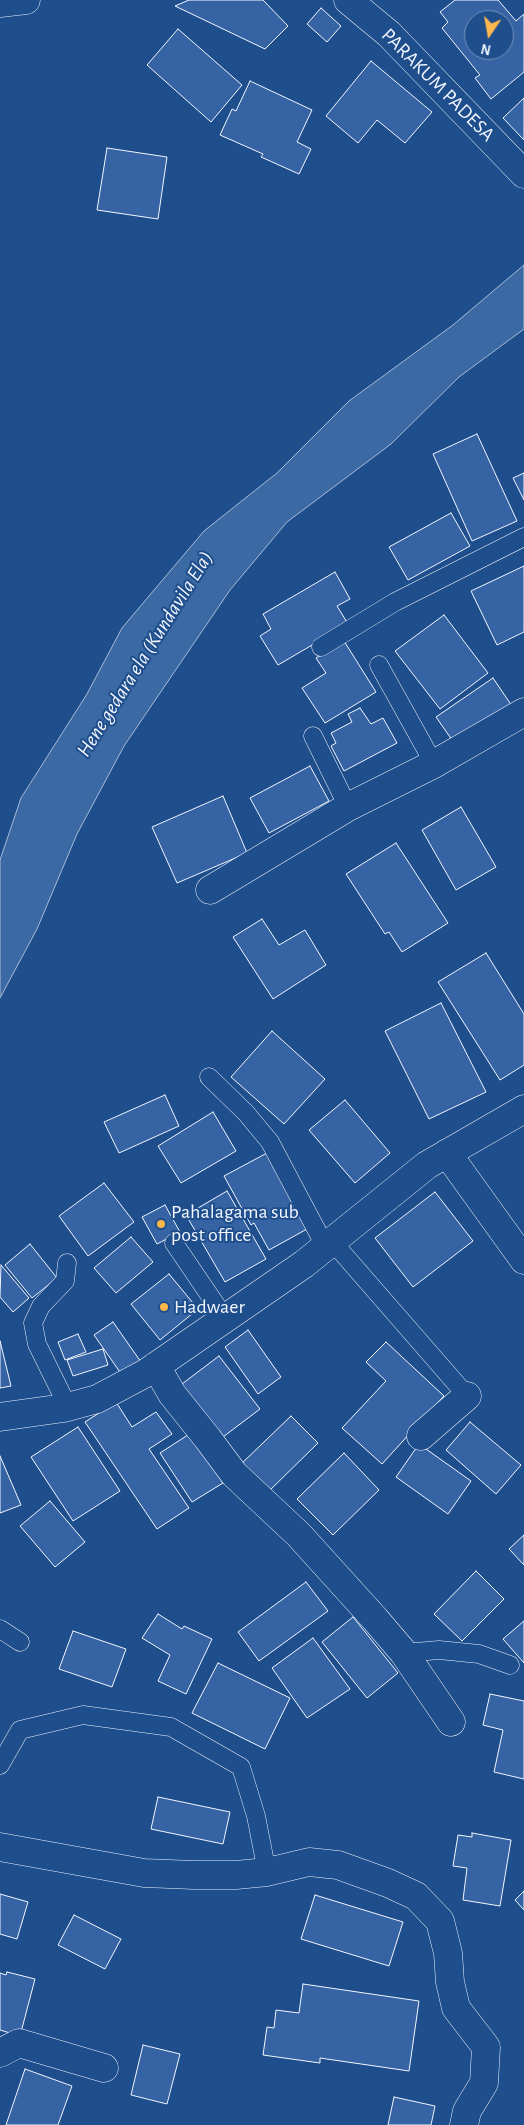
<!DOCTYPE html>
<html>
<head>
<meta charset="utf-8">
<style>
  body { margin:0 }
  #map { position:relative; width:524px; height:2125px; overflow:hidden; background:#1f4e8c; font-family:"Alegreya Sans",sans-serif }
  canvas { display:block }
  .north { position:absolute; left:464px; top:10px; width:50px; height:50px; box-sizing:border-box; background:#1f4e8c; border:1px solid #7391ba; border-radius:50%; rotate:192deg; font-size:14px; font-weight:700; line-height:20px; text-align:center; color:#f2f6ff }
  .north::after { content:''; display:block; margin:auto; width:18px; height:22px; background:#ffb74d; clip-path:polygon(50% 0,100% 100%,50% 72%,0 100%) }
</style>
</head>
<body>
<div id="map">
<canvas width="524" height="2125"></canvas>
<div class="north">N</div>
</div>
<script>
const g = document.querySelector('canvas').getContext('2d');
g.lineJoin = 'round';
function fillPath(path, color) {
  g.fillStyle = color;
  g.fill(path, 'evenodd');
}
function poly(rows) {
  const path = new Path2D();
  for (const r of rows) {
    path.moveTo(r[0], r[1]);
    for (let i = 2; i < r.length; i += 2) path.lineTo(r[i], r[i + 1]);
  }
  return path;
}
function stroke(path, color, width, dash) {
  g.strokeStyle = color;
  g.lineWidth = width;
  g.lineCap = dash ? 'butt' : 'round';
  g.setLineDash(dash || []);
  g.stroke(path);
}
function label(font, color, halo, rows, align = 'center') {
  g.font = font + ' "Alegreya Sans",sans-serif';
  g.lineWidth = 4;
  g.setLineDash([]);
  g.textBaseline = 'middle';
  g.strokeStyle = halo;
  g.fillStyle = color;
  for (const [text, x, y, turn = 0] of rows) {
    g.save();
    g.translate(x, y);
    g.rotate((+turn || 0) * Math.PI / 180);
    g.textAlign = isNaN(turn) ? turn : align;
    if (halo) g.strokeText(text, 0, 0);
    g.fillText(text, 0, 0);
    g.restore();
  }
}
const water = poly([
  [524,265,524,329,459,377,391,444,287,522,230,590,124,746,77,834,37,929,0,998,0,860,21,798,87,694,122,628,204,531,277,473,349,401,453,325,524,265]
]);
fillPath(water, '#3b69a3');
stroke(water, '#a8bbd7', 1);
const building = poly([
  [189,0,263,0,288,26,265,49,175,6,189,0],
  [455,0,498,0,516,21,524,14,524,72,491,99,475,78,480,75,442,28,448,22,440,12,455,0],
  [474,20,504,20,504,50,474,50,474,20],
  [321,8,341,26,327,42,307,24,321,8],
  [178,29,242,85,211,122,147,65,178,29],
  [371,61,432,112,405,143,377,120,358,143,326,116,371,61],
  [250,81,312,110,297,142,311,149,299,174,261,157,263,154,220,135,232,109,236,111,250,81],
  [524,98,524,140,503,118,524,98],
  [107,148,167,157,158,219,97,210,107,148],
  [477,434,517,521,472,541,433,454,477,434],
  [524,473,524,500,513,478,524,473],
  [451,513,470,546,408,580,389,547,451,513],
  [524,566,524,632,497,645,471,591,524,566],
  [335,572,350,599,337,606,348,624,278,665,260,636,271,629,263,614,335,572],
  [444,615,488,673,440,709,395,651,444,615],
  [344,641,376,692,325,723,302,688,326,673,316,658,344,641],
  [493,678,514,709,457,747,436,717,493,678],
  [360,708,371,724,383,718,397,743,344,771,331,746,336,743,331,733,352,722,348,714,360,708],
  [310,766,329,801,269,833,250,798,310,766],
  [223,796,247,853,177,883,152,827,223,796],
  [461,807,496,867,456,890,422,830,461,807],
  [396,843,448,923,402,952,389,932,385,934,346,874,396,843],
  [262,919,279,945,305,930,326,965,273,999,233,937,262,919],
  [486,953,524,1014,524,1065,500,1080,438,982,486,953],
  [441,1003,486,1092,429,1119,385,1031,441,1003],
  [272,1031,325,1079,284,1124,231,1077,272,1031],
  [165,1095,179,1126,119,1153,104,1122,165,1095],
  [345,1100,390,1153,355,1183,309,1130,345,1100],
  [213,1112,236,1151,181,1183,158,1146,213,1112],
  [267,1153,307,1229,269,1250,254,1223,251,1225,224,1176,267,1153],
  [104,1183,134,1222,88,1256,59,1216,104,1183],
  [227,1191,266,1259,225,1282,186,1215,227,1191],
  [435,1192,473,1241,413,1287,375,1238,435,1192],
  [165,1205,180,1232,157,1244,142,1217,165,1205],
  [131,1237,153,1262,116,1293,94,1268,131,1237],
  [30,1244,57,1278,32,1298,5,1265,30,1244],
  [1,1265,29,1298,13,1312,0,1297,1,1265],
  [169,1274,198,1309,160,1340,131,1304,169,1274],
  [113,1322,141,1362,122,1375,94,1335,113,1322],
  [248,1330,281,1377,258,1394,225,1347,248,1330],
  [78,1334,86,1352,65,1360,58,1342,78,1334],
  [0,1341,11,1386,0,1388,0,1341],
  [386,1342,444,1396,382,1464,342,1428,386,1381,366,1362,386,1342],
  [103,1349,108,1365,73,1376,67,1360,103,1349],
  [219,1356,260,1409,219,1440,178,1387,219,1356],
  [116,1402,132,1427,156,1412,172,1434,149,1449,189,1508,157,1529,85,1422,116,1402],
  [291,1416,318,1443,265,1495,238,1467,291,1416],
  [470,1422,521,1465,496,1494,446,1450,470,1422],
  [78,1427,120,1491,73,1521,31,1457,78,1427],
  [191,1433,223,1483,192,1502,160,1453,191,1433],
  [419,1444,471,1481,448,1514,396,1477,419,1444],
  [344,1453,379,1490,333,1535,297,1499,344,1453],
  [0,1456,21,1505,0,1513,0,1456],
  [50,1501,85,1542,55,1567,20,1526,50,1501],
  [524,1535,524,1565,509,1549,524,1535],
  [476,1571,504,1599,462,1641,434,1614,476,1571],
  [306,1582,328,1611,259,1661,238,1632,306,1582],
  [158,1614,182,1629,184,1626,212,1639,186,1694,158,1681,170,1655,142,1638,158,1614],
  [353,1617,398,1673,367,1698,322,1642,353,1617],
  [524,1621,524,1663,503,1639,524,1621],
  [73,1631,126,1649,112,1687,59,1669,73,1631],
  [313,1638,350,1689,307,1718,272,1668,313,1638],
  [218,1663,290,1698,265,1749,192,1713,218,1663],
  [490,1694,524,1701,524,1779,494,1772,503,1730,483,1725,490,1694],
  [158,1797,230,1812,223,1844,151,1829,158,1797],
  [472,1833,511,1840,500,1906,463,1900,467,1868,453,1866,458,1835,472,1837,472,1833],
  [524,1891,524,1910,515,1900,524,1891],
  [0,1894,28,1902,17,1939,0,1934,0,1894],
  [315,1895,403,1922,389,1966,301,1939,315,1895],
  [74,1915,121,1939,105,1969,58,1945,74,1915],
  [7,1972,35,1979,20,2036,0,2030,0,1973,6,1975,7,1972],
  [303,1984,419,2001,409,2071,320,2058,320,2063,263,2055,267,2027,274,2028,276,2010,299,2013,303,1984],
  [143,2045,180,2054,167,2104,131,2095,143,2045],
  [25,2069,72,2086,58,2125,6,2125,25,2069],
  [394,2097,435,2106,431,2125,388,2125,394,2097]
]);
fillPath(building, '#3563a3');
stroke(building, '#f2f6ff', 1);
const lane = poly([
  [321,647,395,602,524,537],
  [379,665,434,764],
  [313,736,348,807],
  [209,1077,246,1113,270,1142,325,1246],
  [332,1241,467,1396],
  [174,1243,225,1318],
  [67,1263,65,1281,41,1306,33,1323,37,1344,68,1407],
  [0,1629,20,1642],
  [404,1653,439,1650,479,1654,510,1665],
  [0,1765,20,1730,83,1715,171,1727,241,1767,256,1816,267,1872]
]);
const street = poly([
  [348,0,389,34,524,174],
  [0,3,26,0],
  [210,890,348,807,434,764,524,712],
  [447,1153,524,1260],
  [156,1366,172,1394,208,1439,234,1474,299,1535,375,1619,404,1653,451,1722],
  [0,1417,64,1408,97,1399,146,1373,304,1264,427,1165,524,1109],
  [421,1436,467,1396],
  [0,1847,144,1873,194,1875,236,1875,267,1872,309,1862,338,1865,388,1883,416,1896,440,1921,448,1953,450,1982,456,2008,486,2047,484,2083,467,2111,464,2125],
  [0,2053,19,2043,104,2068]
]);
stroke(lane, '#f2f6ff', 19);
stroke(street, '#f2f6ff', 29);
stroke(lane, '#1f4e8c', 18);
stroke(street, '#1f4e8c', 28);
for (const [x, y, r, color] of [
  [161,1224,5,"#ffb74d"],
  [164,1307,5,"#ffb74d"]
]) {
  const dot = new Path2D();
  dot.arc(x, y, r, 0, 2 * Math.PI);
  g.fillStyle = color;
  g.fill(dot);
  stroke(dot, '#1f4e8c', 2);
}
label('20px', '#f2f6ff', '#1f4e8c', [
  ["PARAKUM PADESA",438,85,45]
]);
label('20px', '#f2f6ff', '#1f4e8c', [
  ["Pahalagama sub",171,1212],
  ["post office",171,1235],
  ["Hadwaer",174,1307]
], 'left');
label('italic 21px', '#f2f6ff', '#1f4e8c', [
  ["Hene gedara ela (Kundavila Ela)",145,654,-58]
]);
</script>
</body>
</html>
